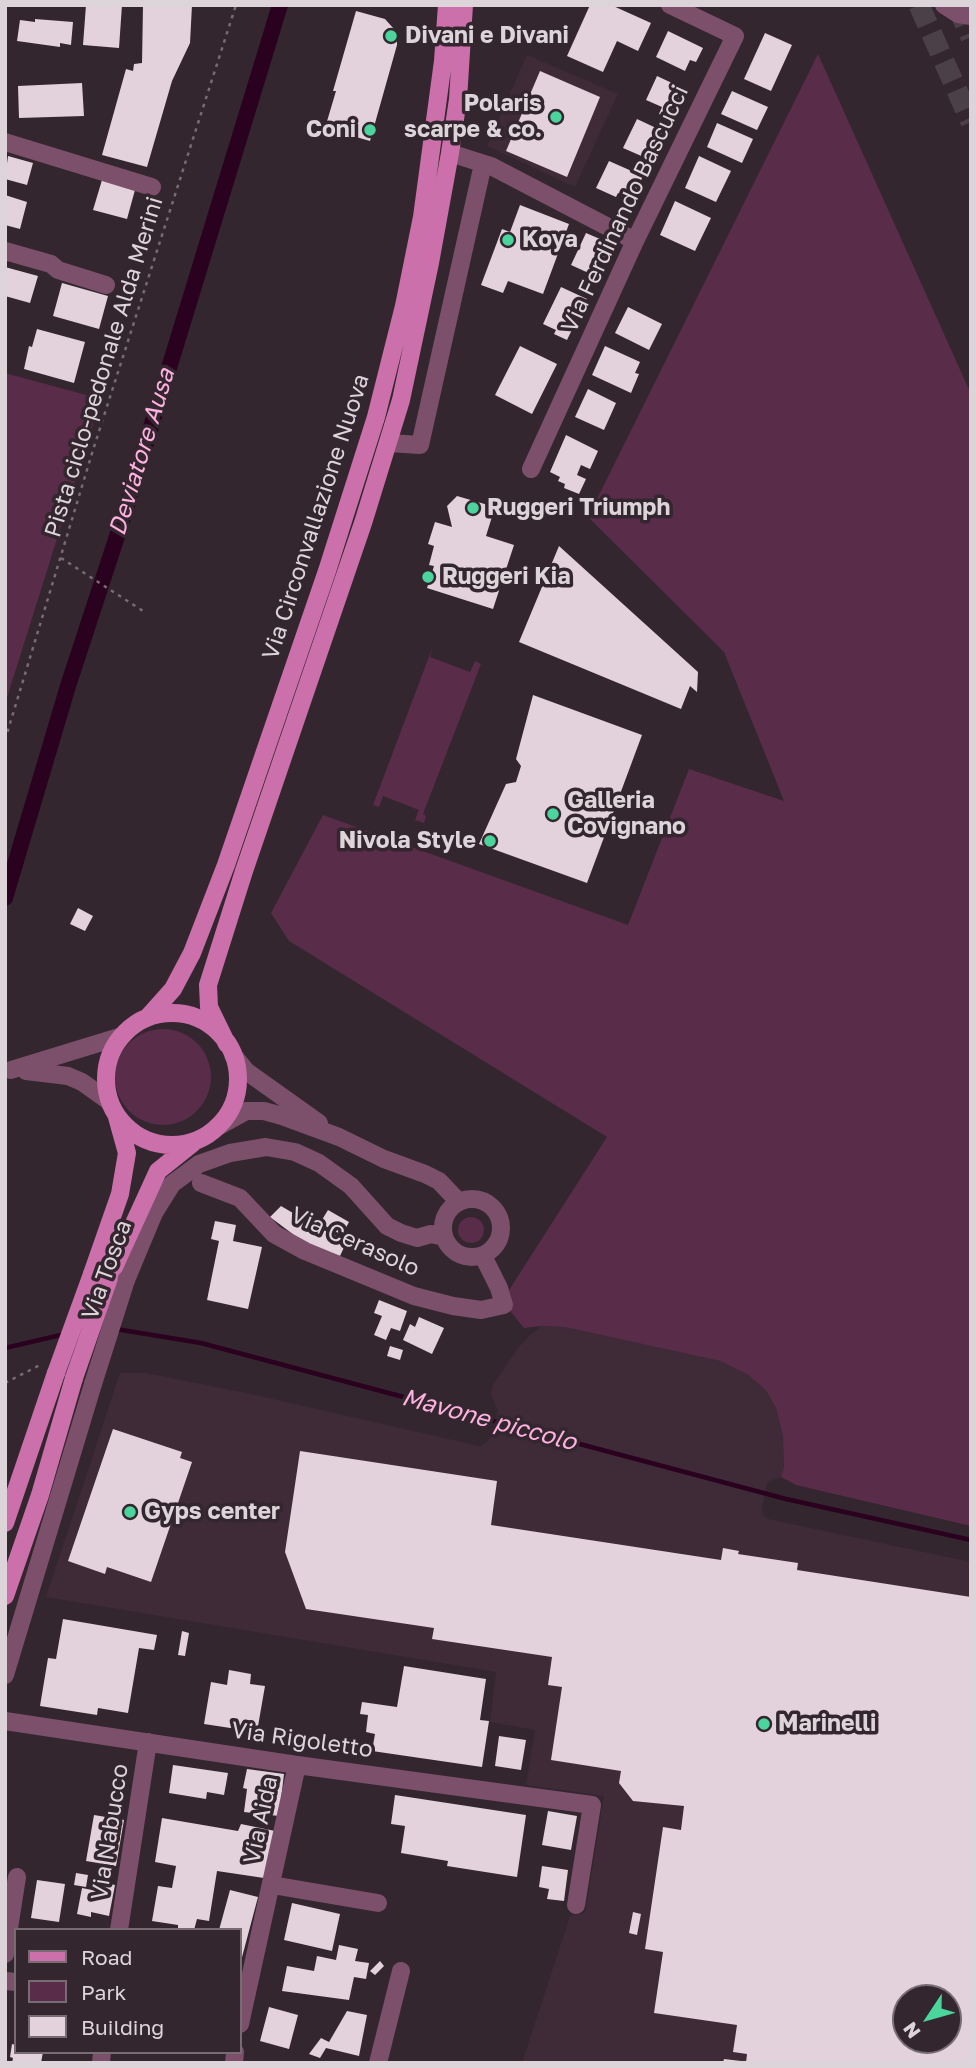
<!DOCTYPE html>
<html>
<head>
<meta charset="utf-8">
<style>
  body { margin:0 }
  #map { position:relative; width:976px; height:2068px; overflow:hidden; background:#33262e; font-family:"Golos Text",sans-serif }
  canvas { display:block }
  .frame { position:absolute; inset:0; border:7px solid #ddd4d9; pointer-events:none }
  .legend { position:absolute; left:14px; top:1928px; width:228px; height:126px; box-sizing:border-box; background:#33262e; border:2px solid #776c72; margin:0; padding:9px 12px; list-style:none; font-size:21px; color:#ddd4d9 }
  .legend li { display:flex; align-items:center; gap:14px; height:35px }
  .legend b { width:35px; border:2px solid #776c72 }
  .north { position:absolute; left:892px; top:1984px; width:70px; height:70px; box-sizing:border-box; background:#33262e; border:2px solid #776c72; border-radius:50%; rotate:234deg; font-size:19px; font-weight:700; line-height:28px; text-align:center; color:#ddd4d9 }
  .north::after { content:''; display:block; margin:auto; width:24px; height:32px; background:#4bd49b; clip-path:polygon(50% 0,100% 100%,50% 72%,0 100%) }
</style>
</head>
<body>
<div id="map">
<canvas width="976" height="2068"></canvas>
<div class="frame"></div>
<ul class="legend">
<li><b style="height:9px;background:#cb70ab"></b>Road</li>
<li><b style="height:19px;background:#592c49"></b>Park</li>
<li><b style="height:19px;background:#e3d1db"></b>Building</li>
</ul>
<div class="north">N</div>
</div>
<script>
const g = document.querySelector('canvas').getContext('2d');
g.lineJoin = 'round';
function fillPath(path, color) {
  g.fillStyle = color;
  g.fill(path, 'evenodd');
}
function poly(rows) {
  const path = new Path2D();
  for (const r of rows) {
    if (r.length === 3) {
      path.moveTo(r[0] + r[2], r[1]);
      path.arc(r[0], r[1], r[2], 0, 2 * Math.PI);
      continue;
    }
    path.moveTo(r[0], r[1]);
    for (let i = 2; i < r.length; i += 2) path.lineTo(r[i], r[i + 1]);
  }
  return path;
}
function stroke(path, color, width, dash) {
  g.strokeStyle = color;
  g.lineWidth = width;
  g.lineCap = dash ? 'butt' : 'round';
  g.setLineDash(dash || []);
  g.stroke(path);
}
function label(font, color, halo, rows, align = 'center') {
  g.font = font + ' "Golos Text",sans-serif';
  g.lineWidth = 7;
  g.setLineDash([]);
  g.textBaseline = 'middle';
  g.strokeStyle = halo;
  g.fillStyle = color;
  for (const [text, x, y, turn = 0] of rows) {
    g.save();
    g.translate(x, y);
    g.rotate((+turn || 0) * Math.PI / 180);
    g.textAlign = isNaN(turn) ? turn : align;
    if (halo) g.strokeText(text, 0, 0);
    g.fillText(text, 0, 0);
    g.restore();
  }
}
fillPath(poly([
  [527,55,618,94,575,187,487,146],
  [542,1326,565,1327,720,1361,747,1374,766,1389,776,1408,783,1436,784,1467,781,1477,767,1482,762,1508,763,1515,768,1519,971,1562,971,2063,522,2063,570,1916,585,1913,604,1796,526,1785,535,1730,490,1722,496,1672,46,1597,120,1373,146,1373,251,1394,479,1446,486,1443,492,1435,498,1411,491,1394,493,1385,518,1348,531,1334],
  [906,1998,948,1998,948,2040,906,2040]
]), '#3f2b37');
fillPath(poly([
  [818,54,971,394,971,1526,796,1485,781,1477,784,1467,783,1436,776,1408,766,1390,747,1374,720,1361,565,1327,542,1326,524,1328,502,1301,607,1137,289,941,271,913,323,815,628,925,689,769,784,801,724,652,588,517],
  [5,373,101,399,5,704],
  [433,646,430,657,470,672,475,661,481,664,423,814,426,816,424,823,415,820,419,810,383,796,379,807,373,805],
  [163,1077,48],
  [471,1230,13]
]), '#592c49');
stroke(poly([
  [116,1329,201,1343,786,1499,971,1540],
  [5,1348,65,1334]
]), '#2a011e', 4.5);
stroke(poly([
  [5,898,68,686,124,515,280,5]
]), '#2a011e', 16);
fillPath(poly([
  [86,5,122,5,119,48,83,45],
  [143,5,192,5,190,43,172,81,147,167,102,155,126,69,133,71,134,64,142,63],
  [590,5,611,5,651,23,638,51,617,41,603,72,567,56],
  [356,11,385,19,394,29,397,37,397,45,370,141,325,128,336,91,333,91],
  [35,19,73,22,71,45,60,43,60,47,17,41,20,20,35,22],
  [668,31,703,48,696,62,690,60,685,71,656,57],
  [765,33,792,45,771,91,744,79],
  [540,71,600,97,567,177,506,151],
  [657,76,689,91,674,122,659,114,662,107,646,100],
  [82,83,84,116,19,118,18,86],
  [732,91,768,107,757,130,721,114],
  [637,119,669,134,659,155,650,150,646,158,623,148],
  [717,123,753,139,742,163,707,147],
  [8,156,33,163,27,185,5,179],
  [699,156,731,171,716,202,685,188],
  [609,161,643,176,632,200,618,193,616,197,596,188],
  [102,180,135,190,127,219,93,210],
  [5,195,27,202,20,229,5,225],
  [675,201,711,218,695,251,660,235],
  [520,205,569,224,543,294,508,281,503,293,481,285,502,229,510,232],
  [586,233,614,245,600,275,594,272,593,275,571,265],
  [5,267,38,276,30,303,5,296],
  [62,283,108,296,99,329,53,316],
  [561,287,587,299,567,340,554,334,556,330,543,324],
  [628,307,662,324,649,350,615,333],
  [37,329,85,342,74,383,24,369,29,346,32,347],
  [520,346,557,364,532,414,495,395],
  [605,346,640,362,635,373,639,374,631,393,592,375],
  [588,389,616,403,604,430,575,417],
  [566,435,598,451,590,469,581,465,577,475,586,479,579,494,564,488,565,484,558,481,560,477,550,472],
  [457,496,495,507,486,536,514,545,493,609,427,588,434,566,429,565,434,546,428,544,435,522,452,527,447,506],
  [559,546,698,672,697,692,690,686,681,709,519,642],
  [533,695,642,735,587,883,479,844,506,784,516,782,521,766,516,759],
  [78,908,93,916,85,931,70,924],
  [281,1206,317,1227,347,1241,340,1256,306,1244,270,1217],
  [328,1210,349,1222,342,1235,320,1223],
  [215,1221,236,1225,233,1241,262,1247,248,1309,207,1300,219,1241,211,1239],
  [379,1300,407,1311,400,1331,391,1328,386,1340,374,1335,382,1316,374,1313],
  [419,1317,444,1328,432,1354,403,1340,410,1324,415,1327],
  [390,1346,403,1350,400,1360,387,1356],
  [113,1429,182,1452,180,1458,192,1462,151,1582,107,1567,105,1574,68,1561],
  [300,1451,497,1481,491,1525,721,1560,723,1548,739,1551,738,1554,798,1563,797,1570,971,1597,971,2063,746,2063,747,2054,733,2052,737,2025,654,2013,663,1952,645,1949,663,1827,681,1830,684,1806,633,1801,619,1783,621,1771,551,1760,562,1687,548,1685,552,1657,432,1639,434,1628,306,1609,285,1552],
  [906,1998,948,1998,948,2040,906,2040],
  [63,1619,157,1635,154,1650,139,1648,128,1713,98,1708,97,1715,40,1706,48,1658,56,1659],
  [182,1631,189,1633,185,1656,178,1655],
  [404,1666,486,1679,480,1720,489,1721,482,1767,372,1751,375,1734,366,1732,368,1715,360,1714,362,1702,397,1707],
  [229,1670,251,1674,250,1684,265,1686,257,1732,204,1724,211,1682,227,1685],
  [499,1736,526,1740,521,1770,495,1766],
  [173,1765,228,1773,224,1795,207,1792,206,1799,169,1793],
  [247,1769,284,1774,279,1816,244,1812,247,1789,243,1788],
  [395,1795,526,1815,517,1877,447,1866,448,1861,401,1853,405,1826,391,1824],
  [548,1811,577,1816,571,1850,542,1845],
  [94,1815,124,1820,116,1866,86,1861],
  [162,1818,238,1831,241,1824,275,1831,264,1878,217,1871,209,1921,197,1919,194,1930,178,1930,178,1925,152,1921,158,1886,172,1888,176,1866,155,1862],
  [542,1866,568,1870,564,1901,547,1899,549,1889,539,1887],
  [76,1873,88,1875,86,1887,74,1885],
  [37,1880,65,1884,59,1922,31,1918],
  [94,1880,115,1885,109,1916,91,1912,91,1917,77,1914,82,1888,92,1890],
  [230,1890,258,1897,241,1961,240,1930,219,1930],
  [292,1903,340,1914,332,1951,284,1940],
  [633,1912,641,1914,637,1935,629,1933],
  [339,1945,358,1949,355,1961,369,1963,366,1979,354,1977,349,2000,282,1991,287,1966,314,1971,317,1956,336,1960],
  [380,1961,384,1966,375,1975,370,1971],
  [269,2007,298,2015,289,2049,260,2041],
  [347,2011,367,2015,359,2056,326,2048,320,2058,309,2054,321,2038,329,2042],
  [12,2044,16,2045,16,2052,43,2052,41,2063,12,2063,13,2058,10,2057],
  [724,2059,741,2061,741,2063,723,2063]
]), '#e3d1db');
stroke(poly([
  [919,5,971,122],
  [957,5,971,37]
]), '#4c4048', 21, [21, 10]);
stroke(poly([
  [61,558,143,611],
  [5,740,93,450,236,5],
  [5,1383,40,1365]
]), '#786c73', 2.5, [3.5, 5]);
stroke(poly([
  [944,5,958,14,971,16],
  [5,142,152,187],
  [450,153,491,166,635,241],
  [5,251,51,264,58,270,106,285],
  [389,443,420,445,483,164],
  [531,469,635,241,735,36,670,5],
  [233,1055,246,1071,319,1123],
  [11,1070,122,1036],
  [26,1071,68,1076,82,1082,110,1102],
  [217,1127,246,1111,264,1111,282,1116,339,1137,384,1159,425,1174,439,1181,459,1202],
  [201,1183,240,1198,274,1234,305,1251,414,1296,453,1306,481,1310,504,1305,499,1288,483,1256],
  [472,1228,29],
  [126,1280,154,1213,172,1184,199,1164,230,1153,266,1147,295,1152,319,1163,351,1186,387,1226,401,1233,417,1238,431,1234,444,1237],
  [5,1675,93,1384],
  [5,1721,297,1765,592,1805,576,1905],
  [272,1885,378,1903],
  [119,1930,148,1742],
  [5,1954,17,1877],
  [5,1981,16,1982],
  [240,2024,297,1765],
  [101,2063,102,2052],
  [234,2063,235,2052],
  [378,2063,401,1971]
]), '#7c4f6b', 18);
stroke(poly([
  [172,1079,66],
  [148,1017,173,989,192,953,226,865,327,571,376,417,404,306,422,217,443,61,447,5],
  [227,1044,209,1007,208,985,244,871,363,523,401,400,430,263,450,153,458,99,464,5],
  [92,1274,120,1194,127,1153,117,1117],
  [109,1278,158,1171,193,1143],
  [5,1523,56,1373],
  [5,1596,40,1495,74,1378]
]), '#cb70ab', 18);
stroke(poly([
  [93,1384,126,1280]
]), '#7c4f6b', 18);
stroke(poly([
  [56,1373,92,1274],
  [74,1378,109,1278]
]), '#cb70ab', 18);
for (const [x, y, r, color] of [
  [391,36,7,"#4bd49b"],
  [556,117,7,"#4bd49b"],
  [370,130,7,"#4bd49b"],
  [508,240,7,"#4bd49b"],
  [473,508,7,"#4bd49b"],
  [428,577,7,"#4bd49b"],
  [553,814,7,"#4bd49b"],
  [490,841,7,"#4bd49b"],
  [130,1512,7,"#4bd49b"],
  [764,1724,7,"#4bd49b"]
]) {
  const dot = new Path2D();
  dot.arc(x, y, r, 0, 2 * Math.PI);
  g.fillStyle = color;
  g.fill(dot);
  stroke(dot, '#33262e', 2.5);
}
label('bold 23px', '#ddd4d9', '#33262e', [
  ["Divani e Divani",405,36],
  ["Polaris",542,104,"right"],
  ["scarpe & co.",542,130,"right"],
  ["Coni",356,130,"right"],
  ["Koya",522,240],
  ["Ruggeri Triumph",487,508],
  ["Ruggeri Kia",442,577],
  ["Galleria",567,801],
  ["Covignano",567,827],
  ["Nivola Style",476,841,"right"],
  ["Gyps center",144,1512],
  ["Marinelli",778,1724]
], 'left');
label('23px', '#ddd4d9', '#33262e', [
  ["Via Ferdinando Bascucci",625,209,-65],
  ["Pista ciclo-pedonale Alda Merini",104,367,-73],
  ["Via Circonvallazione Nuova",316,517,-72],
  ["Via Cerasolo",355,1242,24],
  ["Via Tosca",107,1270,-70],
  ["Via Rigoletto",302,1740,8],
  ["Via Aida",261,1820,-78],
  ["Via Nabucco",110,1832,-81]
]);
label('italic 24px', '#fcb1df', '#33262e', [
  ["Deviatore Ausa",142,452,-73],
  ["Mavone piccolo",489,1420,15]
]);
</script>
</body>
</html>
